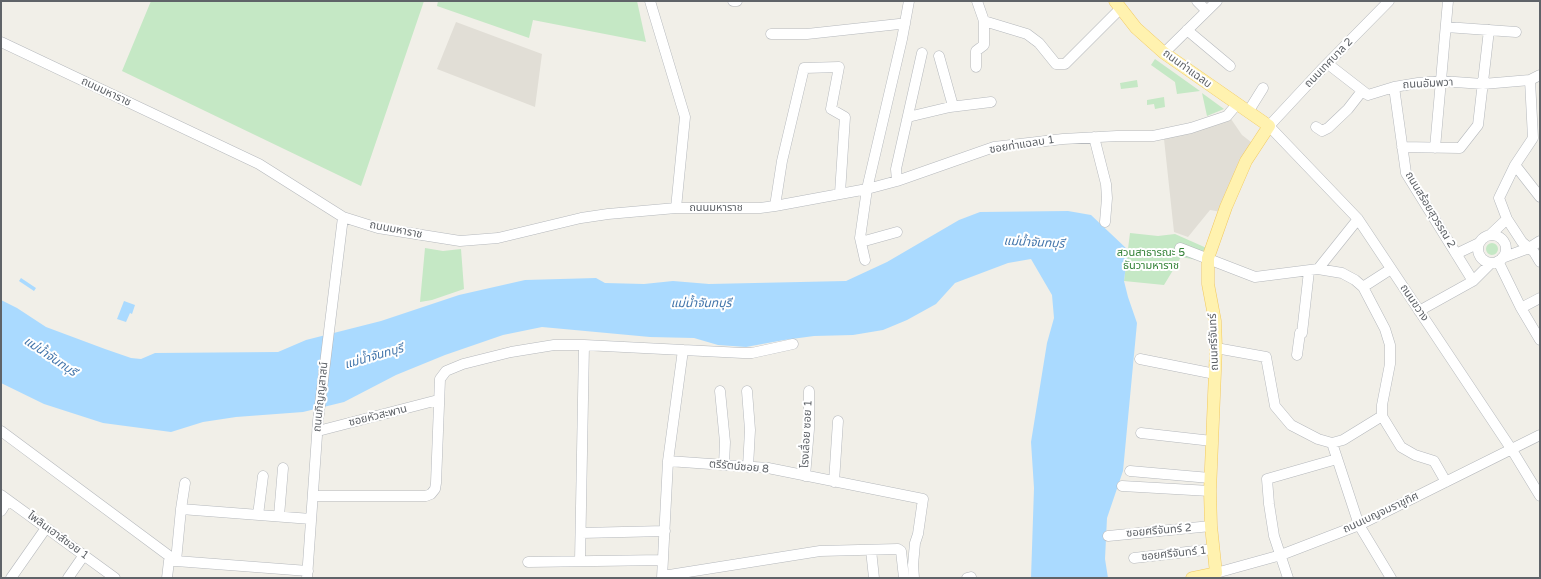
<!DOCTYPE html>
<html>
<head>
<meta charset="utf-8">
<style>
  body { margin:0 }
  #map { position:relative; width:1541px; height:579px; overflow:hidden; background:#f1efe8; font-family:"Varela Round",sans-serif }
  canvas { display:block }
  .frame { position:absolute; inset:0; border:2px solid #5f6368; pointer-events:none }
</style>
</head>
<body>
<div id="map">
<canvas width="1541" height="579"></canvas>
<div class="frame"></div>
</div>
<script>
const g = document.querySelector('canvas').getContext('2d');
g.lineJoin = 'round';
function fillPath(path, color) {
  g.fillStyle = color;
  g.fill(path, 'evenodd');
}
function poly(rows) {
  const path = new Path2D();
  for (const r of rows) {
    if (r.length === 3) {
      path.moveTo(r[0] + r[2], r[1]);
      path.arc(r[0], r[1], r[2], 0, 2 * Math.PI);
      continue;
    }
    path.moveTo(r[0], r[1]);
    for (let i = 2; i < r.length; i += 2) path.lineTo(r[i], r[i + 1]);
  }
  return path;
}
function stroke(path, color, width, dash) {
  g.strokeStyle = color;
  g.lineWidth = width;
  g.lineCap = dash ? 'butt' : 'round';
  g.setLineDash(dash || []);
  g.stroke(path);
}
function label(font, color, halo, rows, align = 'center') {
  g.font = font + ' "Varela Round","Noto Sans Thai",sans-serif';
  g.lineWidth = 4;
  g.setLineDash([]);
  g.textBaseline = 'middle';
  g.strokeStyle = halo;
  g.fillStyle = color;
  for (const [text, x, y, turn = 0] of rows) {
    g.save();
    g.translate(x, y);
    g.rotate((+turn || 0) * Math.PI / 180);
    g.textAlign = isNaN(turn) ? turn : align;
    if (halo) g.strokeText(text, 0, 0);
    g.fillText(text, 0, 0);
    g.restore();
  }
}
fillPath(poly([
  [456,22,542,54,535,107,437,69],
  [1231,119,1242,135,1251,142,1222,212,1210,210,1188,237,1174,232,1164,139]
]), '#e1ded6');
fillPath(poly([
  [151,1,424,1,361,186,122,71],
  [438,1,637,1,646,42,533,20,529,38,437,6],
  [1155,59,1200,91,1177,94,1175,82,1151,65],
  [1137,80,1138,87,1121,89,1120,83],
  [1202,93,1224,109,1207,116],
  [1164,97,1165,107,1155,109,1154,104,1147,105,1147,100],
  [1130,233,1158,236,1175,234,1211,250,1208,262,1181,257,1164,285,1124,281],
  [1492,249,6],
  [425,248,443,251,461,249,464,289,432,300,420,302]
]), '#c5e8c5');
fillPath(poly([
  [1068,211,1091,215,1128,250,1124,281,1128,297,1137,323,1123,471,1107,518,1105,559,1108,578,1031,578,1034,488,1031,442,1047,343,1054,318,1052,295,1031,259,1008,263,955,283,936,304,907,320,883,330,853,335,814,336,784,340,746,347,718,345,694,338,650,337,542,327,503,335,445,355,396,375,344,402,303,412,236,417,203,422,171,432,103,423,44,404,1,383,1,300,17,308,46,327,105,349,131,358,141,359,155,353,278,352,306,340,381,321,459,295,525,280,596,278,605,283,644,284,673,281,709,284,846,281,887,262,959,220,980,212],
  [21,278,36,288,34,291,19,281],
  [124,301,135,305,132,314,130,313,126,322,117,319]
]), '#aadaff');
const minor = poly([
  [650,1,685,117,676,208],
  [733,1,737,1],
  [977,1,984,21,1027,34,1039,43,1056,64,1065,64,1120,9],
  [1197,1,1206,10],
  [1389,1,1323,68,1269,126,1358,219,1512,450,1540,496],
  [1446,27,1516,32],
  [1187,30,1230,66],
  [771,34,807,34,899,24,905,24],
  [1,42,259,164,343,217,378,228,460,241,498,238,581,218,608,214,676,208,760,208,775,206,867,189,897,181,994,147,1063,139,1117,136,1153,136,1191,128,1227,116,1237,104],
  [1164,53,1217,1],
  [939,56,953,106],
  [1328,64,1368,95,1394,87,1418,83,1441,81,1483,84,1530,80,1540,75],
  [976,67,976,51,984,45,984,21],
  [1530,80,1533,138,1515,165,1499,198,1507,219,1522,242,1534,252,1540,262],
  [1394,87,1406,173,1473,281],
  [1248,112,1263,88],
  [908,117,950,107,991,102],
  [1316,127,1322,131,1328,128,1348,109,1362,91],
  [1094,137,1106,184,1107,198,1105,222],
  [1402,147,1460,148,1478,125,1489,30],
  [1435,148,1448,1],
  [1515,165,1540,197],
  [897,181,896,169,922,53],
  [775,206,782,161,804,68,839,67,831,109,845,117,840,193],
  [1490,235,1507,219],
  [1492,249,14],
  [861,242,897,232],
  [1180,248,1255,277,1318,269,1342,273,1355,280,1363,287,1385,329,1390,345,1390,364,1382,405,1382,416,1401,447,1415,455,1434,461,1446,482],
  [1456,254,1479,243],
  [1502,258,1529,248,1540,241],
  [865,260,860,238,867,189,902,39,909,1],
  [1498,261,1521,308,1540,340],
  [1318,269,1358,219],
  [1363,287,1391,269],
  [1521,308,1540,298],
  [1419,311,1473,281,1491,263],
  [1216,348,1266,357,1275,406,1291,425,1318,439,1332,443,1343,440,1382,416],
  [1297,355,1300,333,1302,333,1309,271],
  [1140,359,1215,374],
  [720,391,725,442,724,465],
  [747,391,750,430,748,467],
  [1,431,176,561,308,571],
  [318,431,438,400],
  [1141,433,1212,441],
  [1332,443,1359,525,1391,578],
  [668,461,683,350],
  [1130,471,1210,478],
  [805,476,809,429,809,391],
  [834,482,838,421],
  [1122,486,1210,491],
  [1,495,115,578],
  [313,496,426,496,431,494,435,489,436,483,440,379,446,371,463,364,511,352,554,345,584,345,743,353,752,353,793,344],
  [181,509,185,483],
  [1,511,8,500],
  [258,515,263,476],
  [279,516,283,468],
  [581,533,665,531],
  [1108,536,1211,526],
  [871,550,874,578],
  [1134,558,1213,549],
  [580,561,584,345],
  [528,562,663,560],
  [663,576,820,551,898,549,901,551,904,578],
  [11,578,46,528],
  [68,578,84,555],
  [167,578,169,561,176,561,181,509,311,519],
  [307,578,318,421,343,217],
  [662,578,668,461,768,468,923,499,918,534,915,543,913,565,914,578],
  [967,578,971,577],
  [1216,578,1216,573,1281,555,1359,525,1540,435],
  [1288,578,1274,536,1269,504,1267,479,1337,459]
]);
const major = poly([
  [1115,1,1136,28,1164,53,1269,126,1246,161,1226,207,1208,258,1208,284,1215,321,1216,348,1210,491,1211,526,1216,573,1192,578]
]);
stroke(minor, '#b5b8bc', 11);
stroke(major, '#f2c960', 13);
stroke(minor, '#fff', 10);
stroke(major, '#fff2af', 12);
label('11px', '#5f6368', '#fff', [
  ["ถนนเทศบาล 2",1329,63,-46],
  ["ถนนท่าแฉลบ",1187,69,36],
  ["ถนนอัมพวา",1428,84,-3],
  ["ถนนมหาราช",106,92,25],
  ["ซอยท่าแฉลบ 1",1022,145,-9],
  ["ถนนมหาราช",716,208],
  ["ถนนสร้อยสุวรรณ 2",1430,210,59],
  ["ถนนมหาราช",396,230,11],
  ["ถนนขวาง",1414,303,56],
  ["ถนนศรีจันทร์",1214,342,-92],
  ["ถนนภิญญสาสน์",321,397,-84],
  ["ซอยหัวสะพาน",378,416,-14],
  ["โรงเลื่อย ซอย 1",807,434,-87],
  ["ตรีรัตน์ซอย 8",739,467,5],
  ["ถนนเบญจมราชูทิศ",1381,513,-25],
  ["ซอยศรีจันทร์ 2",1159,531,-5],
  ["ไพลินเฮาส์ซอย 1",58,536,36],
  ["ซอยศรีจันทร์ 1",1174,554,-6]
]);
label('11px', '#348238', '#fff', [
  ["สวนสาธารณะ 5",1151,253],
  ["ธันวามหาราช",1151,266]
]);
label('italic 12px', '#4174aa', '#fff', [
  ["แม่น้ำจันทบุรี",1034,243,3],
  ["แม่น้ำจันทบุรี",701,304],
  ["แม่น้ำจันทบุรี",50,357,34],
  ["แม่น้ำจันทบุรี",374,357,-16]
]);
</script>
</body>
</html>
